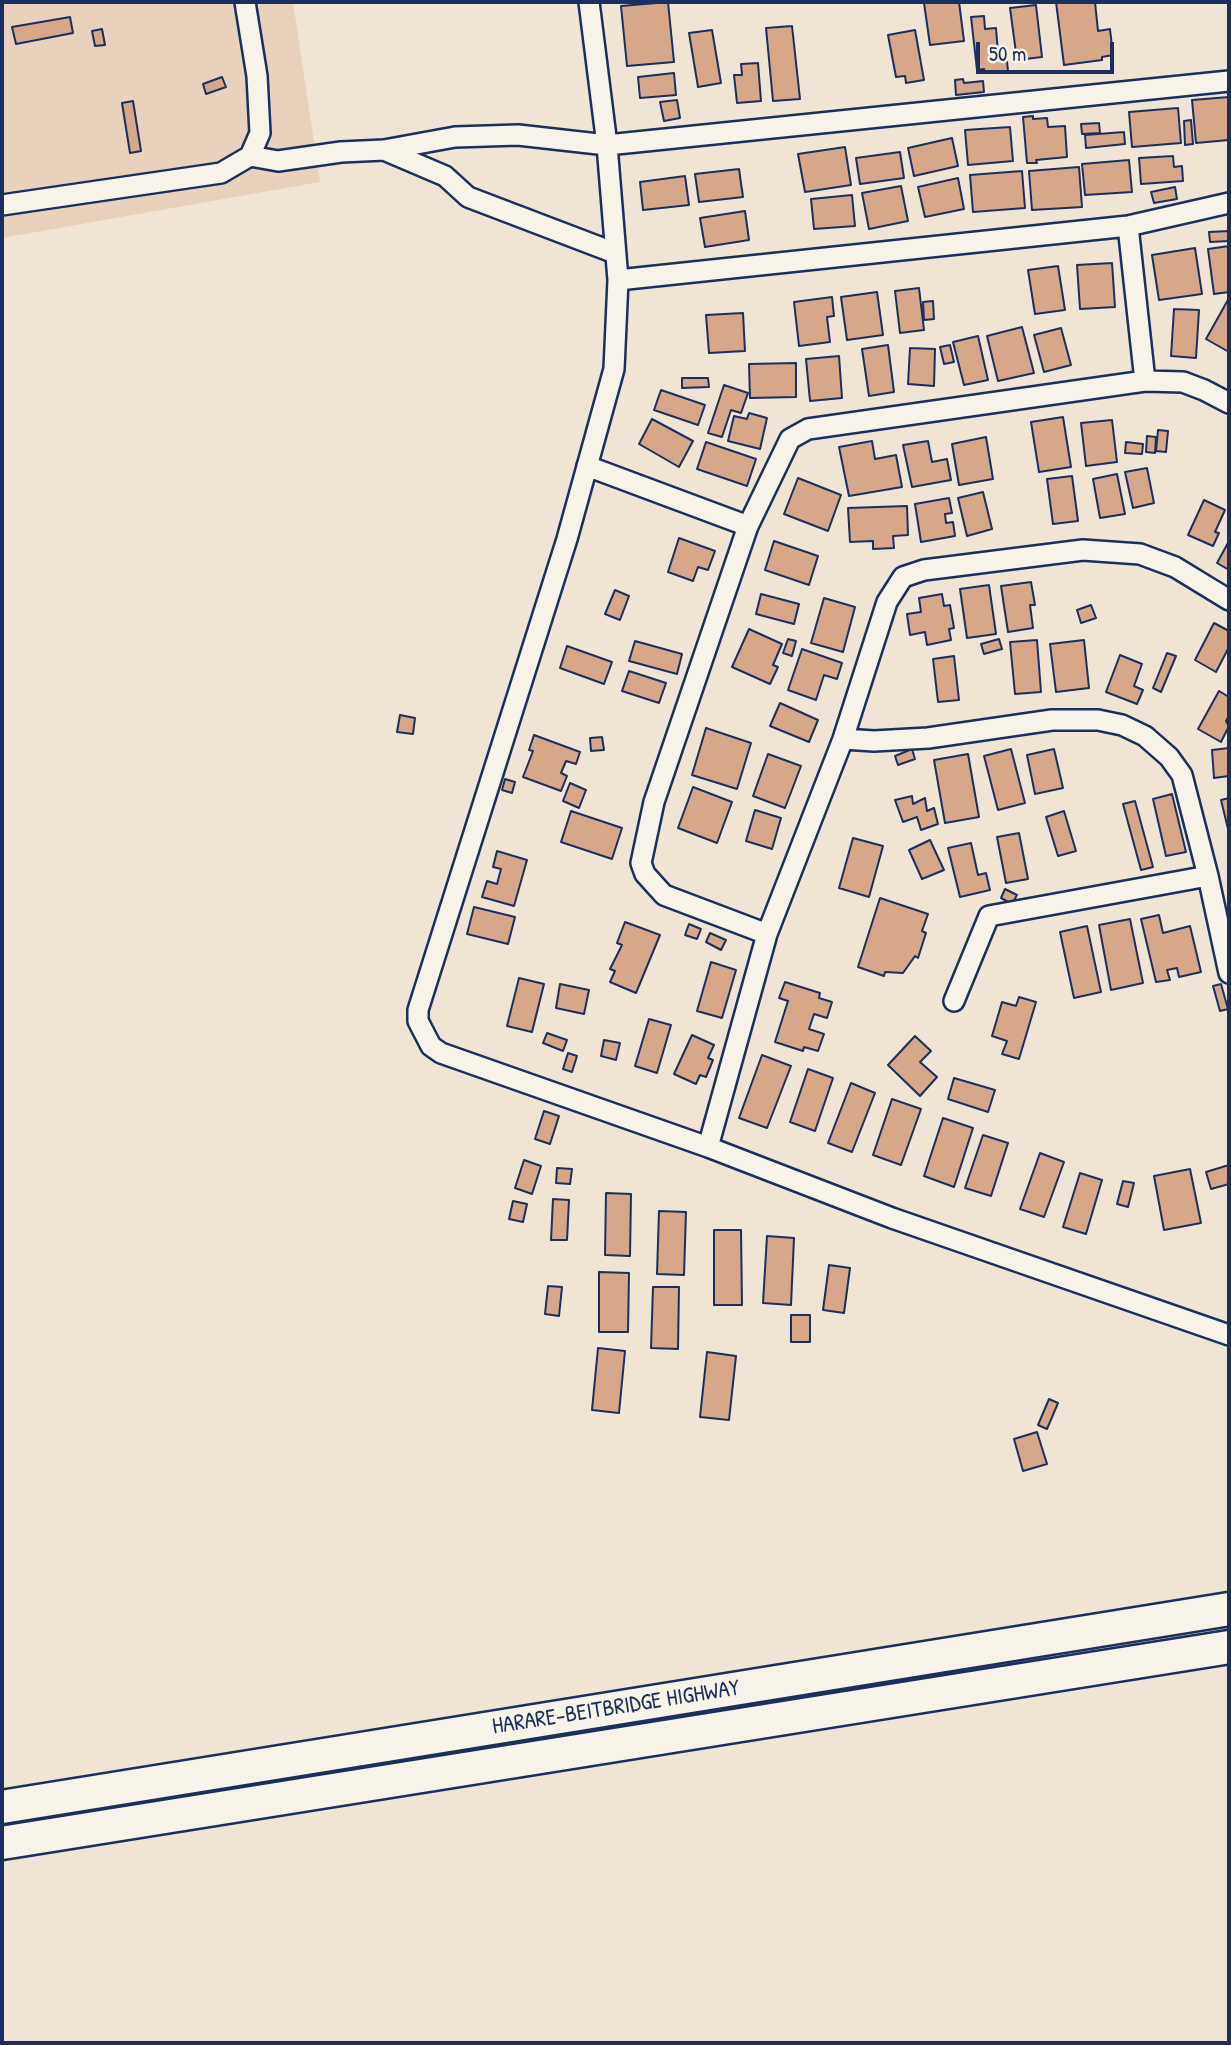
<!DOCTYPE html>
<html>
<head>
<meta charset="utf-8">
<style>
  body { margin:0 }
  #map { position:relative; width:1231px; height:2045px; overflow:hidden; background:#f0e4d5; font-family:"Patrick Hand",sans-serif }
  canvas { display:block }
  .frame { position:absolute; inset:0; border:4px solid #1b2f5e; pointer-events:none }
  .scale { position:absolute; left:976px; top:42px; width:138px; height:32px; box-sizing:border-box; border:4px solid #1b2f5e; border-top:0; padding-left:9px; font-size:21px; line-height:24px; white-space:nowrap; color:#1b2f5e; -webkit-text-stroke:5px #f7f3e8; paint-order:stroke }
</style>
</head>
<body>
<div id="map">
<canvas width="1231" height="2045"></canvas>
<div class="frame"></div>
<div class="scale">50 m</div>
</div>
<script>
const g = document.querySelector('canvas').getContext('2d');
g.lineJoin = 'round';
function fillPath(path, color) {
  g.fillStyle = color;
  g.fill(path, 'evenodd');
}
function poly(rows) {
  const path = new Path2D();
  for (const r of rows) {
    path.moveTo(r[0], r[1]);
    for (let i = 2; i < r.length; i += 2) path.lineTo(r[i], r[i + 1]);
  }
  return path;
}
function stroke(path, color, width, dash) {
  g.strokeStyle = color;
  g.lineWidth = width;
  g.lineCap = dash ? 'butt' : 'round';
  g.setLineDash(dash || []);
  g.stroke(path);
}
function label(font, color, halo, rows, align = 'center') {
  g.font = font + ' "Patrick Hand",sans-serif';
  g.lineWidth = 6;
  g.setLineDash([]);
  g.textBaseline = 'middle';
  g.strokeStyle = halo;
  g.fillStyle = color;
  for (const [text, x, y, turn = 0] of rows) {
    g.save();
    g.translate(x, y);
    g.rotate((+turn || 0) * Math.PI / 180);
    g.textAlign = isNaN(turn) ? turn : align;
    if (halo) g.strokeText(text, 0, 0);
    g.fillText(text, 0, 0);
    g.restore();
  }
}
fillPath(poly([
  [2,2,293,2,320,182,2,238]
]), '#e8d2be');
const building = poly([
  [668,2,674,62,627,66,621,6,668,2],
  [938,2,959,2,964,41,930,45,924,3,938,2],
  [1056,2,1095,2,1098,31,1110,29,1113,55,1102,57,1102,60,1064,65,1056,2],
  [1036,5,1042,57,1017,60,1010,8,1036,5],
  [984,16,985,29,996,28,998,53,1006,52,1008,71,985,72,984,69,977,70,971,17,984,16],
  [70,17,73,33,16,44,12,27,70,17],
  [792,26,800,99,773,101,766,28,792,26],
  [102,29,105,45,95,46,92,31,102,29],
  [712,30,721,83,698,87,689,33,712,30],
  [915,30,924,80,906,83,905,76,896,77,888,35,915,30],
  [758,63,761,101,737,103,734,75,742,75,741,64,758,63],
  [674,73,676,95,640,98,638,77,674,73],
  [222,77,226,87,206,94,203,84,222,77],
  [963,79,964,83,983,81,984,92,956,95,955,80,963,79],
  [1229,97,1229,140,1196,143,1192,100,1229,97],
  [677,100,680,118,664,121,660,102,677,100],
  [133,101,141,151,130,153,122,103,133,101],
  [1178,108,1181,143,1132,147,1129,112,1178,108],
  [1033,116,1033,119,1047,118,1048,127,1065,126,1067,157,1036,160,1037,163,1027,163,1023,117,1033,116],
  [1191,120,1193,144,1185,145,1184,121,1191,120],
  [1099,123,1100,133,1082,134,1081,124,1099,123],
  [1010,127,1013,161,968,165,965,130,1010,127],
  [1124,132,1125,144,1086,148,1085,135,1124,132],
  [952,138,958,166,914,176,908,148,952,138],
  [845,147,851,185,805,192,798,154,845,147],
  [900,152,904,178,860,184,856,158,900,152],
  [1173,156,1174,167,1182,166,1183,181,1141,184,1139,158,1173,156],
  [1129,160,1132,192,1085,195,1082,164,1129,160],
  [1079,167,1082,207,1032,210,1029,171,1079,167],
  [739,169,743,197,699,202,695,174,739,169],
  [1022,171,1025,208,973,212,970,175,1022,171],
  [685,176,689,205,643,210,640,182,685,176],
  [958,178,964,209,925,217,918,187,958,178],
  [901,186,908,221,869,229,862,193,901,186],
  [1175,187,1177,199,1154,203,1151,192,1175,187],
  [852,195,855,226,814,229,811,199,852,195],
  [745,211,749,240,705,247,700,218,745,211],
  [1229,231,1229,241,1210,242,1209,232,1229,231],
  [1229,246,1229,292,1214,294,1208,249,1229,246],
  [1195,248,1202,294,1159,300,1152,255,1195,248],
  [1112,263,1115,307,1080,309,1077,265,1112,263],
  [1058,266,1065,310,1035,314,1028,270,1058,266],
  [919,288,924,330,900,333,895,291,919,288],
  [877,292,883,335,847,340,841,297,877,292],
  [832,297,834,316,827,317,830,342,799,346,794,302,832,297],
  [1229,298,1229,352,1206,339,1229,298],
  [933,301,934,319,924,320,923,302,933,301],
  [1174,309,1199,310,1196,358,1171,356,1174,309],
  [743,313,745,351,709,353,706,315,743,313],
  [1022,327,1034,373,998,381,987,336,1022,327],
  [1061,328,1071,365,1044,372,1034,335,1061,328],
  [978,336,988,380,964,385,953,342,978,336],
  [888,345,894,392,869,396,862,349,888,345],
  [950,345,954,362,944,364,940,347,950,345],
  [910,348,935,349,934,386,908,384,910,348],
  [839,356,842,398,810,401,806,359,839,356],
  [796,363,796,397,750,398,749,364,796,363],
  [682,378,708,378,709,387,682,388,682,378],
  [724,385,748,393,741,413,731,410,722,437,708,433,724,385],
  [661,390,705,405,698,425,654,410,661,390],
  [749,413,767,418,760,449,728,441,734,416,747,419,749,413],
  [1063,417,1071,467,1039,472,1031,422,1063,417],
  [652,419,693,441,679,467,639,444,652,419],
  [1112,420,1117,462,1086,466,1081,423,1112,420],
  [1158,430,1168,431,1166,452,1156,451,1158,430],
  [1147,436,1156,437,1155,453,1146,452,1147,436],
  [986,437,993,479,959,485,952,444,986,437],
  [872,441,875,459,896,455,902,487,849,496,839,447,872,441],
  [928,441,932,462,947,459,951,480,912,487,903,445,928,441],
  [706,442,756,459,747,486,697,469,706,442],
  [1126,442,1143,444,1142,454,1125,453,1126,442],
  [1147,468,1154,503,1133,508,1125,472,1147,468],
  [1117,474,1125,514,1100,518,1093,479,1117,474],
  [1072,476,1078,521,1053,524,1047,479,1072,476],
  [798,478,841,495,828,531,784,514,798,478],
  [983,492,992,529,967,536,958,498,983,492],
  [949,498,952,513,945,514,946,523,953,522,955,536,921,542,915,504,949,498],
  [1204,500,1225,510,1215,532,1219,533,1213,546,1188,535,1204,500],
  [907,506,908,535,893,536,894,548,873,549,873,541,850,542,848,508,907,506],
  [679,538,715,551,708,570,698,567,693,581,668,572,679,538],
  [774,541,818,556,809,585,765,570,774,541],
  [1229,541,1229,570,1217,563,1229,541],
  [1031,582,1035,605,1030,605,1033,628,1008,632,1001,586,1031,582],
  [989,585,996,634,967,638,960,589,989,585],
  [615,590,629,596,620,620,605,614,615,590],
  [761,594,799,604,794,624,756,614,761,594],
  [942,594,944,606,950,605,954,628,949,629,951,640,927,645,925,632,910,635,907,614,921,612,919,598,942,594],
  [824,598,855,607,843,652,811,643,824,598],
  [1091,605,1096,618,1081,623,1077,610,1091,605],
  [1214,623,1229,631,1229,647,1216,672,1195,660,1214,623],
  [749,629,782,644,773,665,778,667,770,684,732,667,749,629],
  [788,639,796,641,792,656,783,653,788,639],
  [999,639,1002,649,984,654,981,644,999,639],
  [1037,640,1041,692,1015,694,1010,642,1037,640],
  [1084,640,1089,688,1056,692,1050,644,1084,640],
  [635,641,682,654,677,674,629,661,635,641],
  [567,646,612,662,604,684,560,668,567,646],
  [802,649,842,663,837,679,824,675,816,700,788,690,802,649],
  [1167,653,1176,656,1161,692,1153,688,1167,653],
  [1120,655,1142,664,1134,686,1143,690,1137,704,1106,692,1120,655],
  [954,656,959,700,938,702,933,659,954,656],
  [629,671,666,683,659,703,622,691,629,671],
  [1219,691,1229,697,1229,716,1226,721,1229,726,1221,742,1198,729,1219,691],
  [780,703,818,720,809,742,770,726,780,703],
  [400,715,415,718,413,734,397,732,400,715],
  [706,728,751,743,737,789,692,775,706,728],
  [534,735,580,752,576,764,566,761,561,773,567,776,561,791,523,777,533,751,529,750,534,735],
  [602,737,604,750,591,751,590,738,602,737],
  [1229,748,1229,776,1214,778,1212,750,1229,748],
  [912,749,915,759,898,765,895,756,912,749],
  [1011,749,1025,803,998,810,984,756,1011,749],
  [1054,749,1063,788,1035,794,1027,755,1054,749],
  [768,754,801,766,785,808,753,796,768,754],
  [968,754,979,817,945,823,934,760,968,754],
  [505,779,515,782,512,793,502,790,505,779],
  [570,783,586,790,579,808,563,801,570,783],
  [693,787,732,802,717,843,678,828,693,787],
  [1172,794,1186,852,1166,856,1153,799,1172,794],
  [912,796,913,804,925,798,927,811,934,808,938,824,921,830,917,817,903,822,895,800,912,796],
  [1229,798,1229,833,1221,800,1229,798],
  [1135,801,1153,867,1141,870,1123,804,1135,801],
  [755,810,781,818,772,849,746,841,755,810],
  [571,811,622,828,612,859,561,842,571,811],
  [1064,811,1076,851,1058,856,1046,817,1064,811],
  [1019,833,1028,879,1006,883,997,837,1019,833],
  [853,838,883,846,869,897,839,888,853,838],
  [930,840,944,870,922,879,909,850,930,840],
  [971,843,978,875,986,873,990,890,960,897,948,848,971,843],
  [497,851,527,860,514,906,482,897,487,881,497,884,501,869,493,867,497,851],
  [1005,889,1017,895,1012,904,1001,898,1005,889],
  [880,898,928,914,922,931,926,933,918,958,915,956,903,973,885,972,884,976,858,967,880,898],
  [474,907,515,917,508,944,467,934,474,907],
  [1159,915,1163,933,1190,926,1201,972,1179,977,1177,968,1167,970,1170,980,1156,982,1141,919,1159,915],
  [1130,919,1143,983,1111,990,1099,925,1130,919],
  [625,922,660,935,636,993,610,982,615,971,610,969,622,945,617,943,625,922],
  [689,924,701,929,697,939,685,935,689,924],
  [1087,926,1101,992,1074,998,1060,932,1087,926],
  [710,933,726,940,721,950,706,942,710,933],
  [711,962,736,970,722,1018,697,1011,711,962],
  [519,978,544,984,532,1032,507,1026,519,978],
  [785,982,820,993,819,998,832,1002,827,1018,814,1014,809,1029,824,1034,818,1051,804,1047,803,1051,775,1042,788,1001,779,998,785,982],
  [560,984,589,990,584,1014,556,1008,560,984],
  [1221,984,1228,1009,1220,1011,1213,986,1221,984],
  [1019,997,1036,1002,1019,1059,1002,1054,1007,1041,992,1036,1002,1002,1016,1006,1019,997],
  [649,1019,671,1025,657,1073,635,1066,649,1019],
  [547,1033,567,1040,563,1051,543,1043,547,1033],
  [692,1035,714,1045,708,1058,713,1060,706,1077,700,1075,696,1084,674,1074,692,1035],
  [915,1036,931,1051,920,1062,937,1077,920,1096,888,1065,915,1036],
  [604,1040,620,1043,616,1060,601,1056,604,1040],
  [568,1053,577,1056,572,1072,563,1069,568,1053],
  [762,1055,791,1066,767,1128,739,1118,762,1055],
  [808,1069,833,1078,815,1131,790,1122,808,1069],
  [954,1078,995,1090,988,1112,948,1099,954,1078],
  [851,1083,875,1093,852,1152,828,1143,851,1083],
  [892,1099,921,1109,901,1165,873,1155,892,1099],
  [544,1111,559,1116,550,1144,535,1139,544,1111],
  [943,1118,973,1128,954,1187,924,1176,943,1118],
  [983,1135,1008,1143,991,1196,965,1188,983,1135],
  [1040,1153,1064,1162,1044,1217,1020,1209,1040,1153],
  [524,1160,541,1166,532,1194,515,1188,524,1160],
  [1229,1165,1229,1184,1211,1189,1206,1172,1229,1165],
  [557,1168,572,1169,570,1184,556,1183,557,1168],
  [1190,1169,1201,1223,1164,1230,1154,1176,1190,1169],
  [1080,1173,1102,1180,1086,1234,1063,1227,1080,1173],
  [1123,1181,1134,1183,1128,1207,1117,1204,1123,1181],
  [606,1193,631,1194,630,1256,605,1255,606,1193],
  [553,1199,569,1200,567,1240,551,1240,553,1199],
  [513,1201,527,1204,523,1222,509,1219,513,1201],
  [659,1211,686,1212,684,1275,657,1274,659,1211],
  [714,1230,741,1230,742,1305,714,1305,714,1230],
  [767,1236,794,1238,791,1305,763,1303,767,1236],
  [829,1265,850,1268,844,1313,823,1310,829,1265],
  [599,1272,629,1273,628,1332,599,1332,599,1272],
  [548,1286,562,1287,559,1316,545,1314,548,1286],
  [653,1287,679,1287,678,1349,651,1348,653,1287],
  [791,1315,810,1315,810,1342,791,1342,791,1315],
  [598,1348,625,1351,619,1413,592,1410,598,1348],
  [707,1352,736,1356,729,1420,700,1417,707,1352],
  [1049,1399,1058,1403,1047,1429,1038,1425,1049,1399],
  [1037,1432,1047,1464,1023,1471,1014,1439,1037,1432]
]);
fillPath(building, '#d6a788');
stroke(building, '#1b2f5e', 2);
const minor = poly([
  [589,2,607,145,618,280,614,369,567,539,418,1010,418,1021,431,1046,441,1053,708,1147,892,1218,1229,1335],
  [384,150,445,176,468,197,615,253],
  [250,156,278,161,341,152,384,150,455,137,518,135,607,145,1229,81],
  [2,205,221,173,250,156,260,133,257,76,245,2],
  [1128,226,1145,381],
  [618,280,1128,226,1229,203],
  [587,466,748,526],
  [843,739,874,741,928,738,1052,720,1098,720,1122,725,1145,736,1169,757,1182,775,1208,876,1229,973],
  [767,934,664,895,645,874,641,863,654,802,748,526,790,439,808,429,1145,381,1183,382,1204,390,1229,403],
  [954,1001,989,916,1208,876],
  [708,1147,767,934,843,739,887,602,903,577,924,570,1083,550,1140,554,1175,567,1229,600]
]);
const trunk = poly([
  [2,1807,1229,1609],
  [2,1843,1229,1647]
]);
stroke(minor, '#1b2f5e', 24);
stroke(trunk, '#1b2f5e', 37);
stroke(minor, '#f7f3e8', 19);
stroke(trunk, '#f7f3e8', 32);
label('23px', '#1b2f5e', '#f7f3e8', [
  ["HARARE-BEITBRIDGE HIGHWAY",616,1708,-9]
]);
</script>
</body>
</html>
